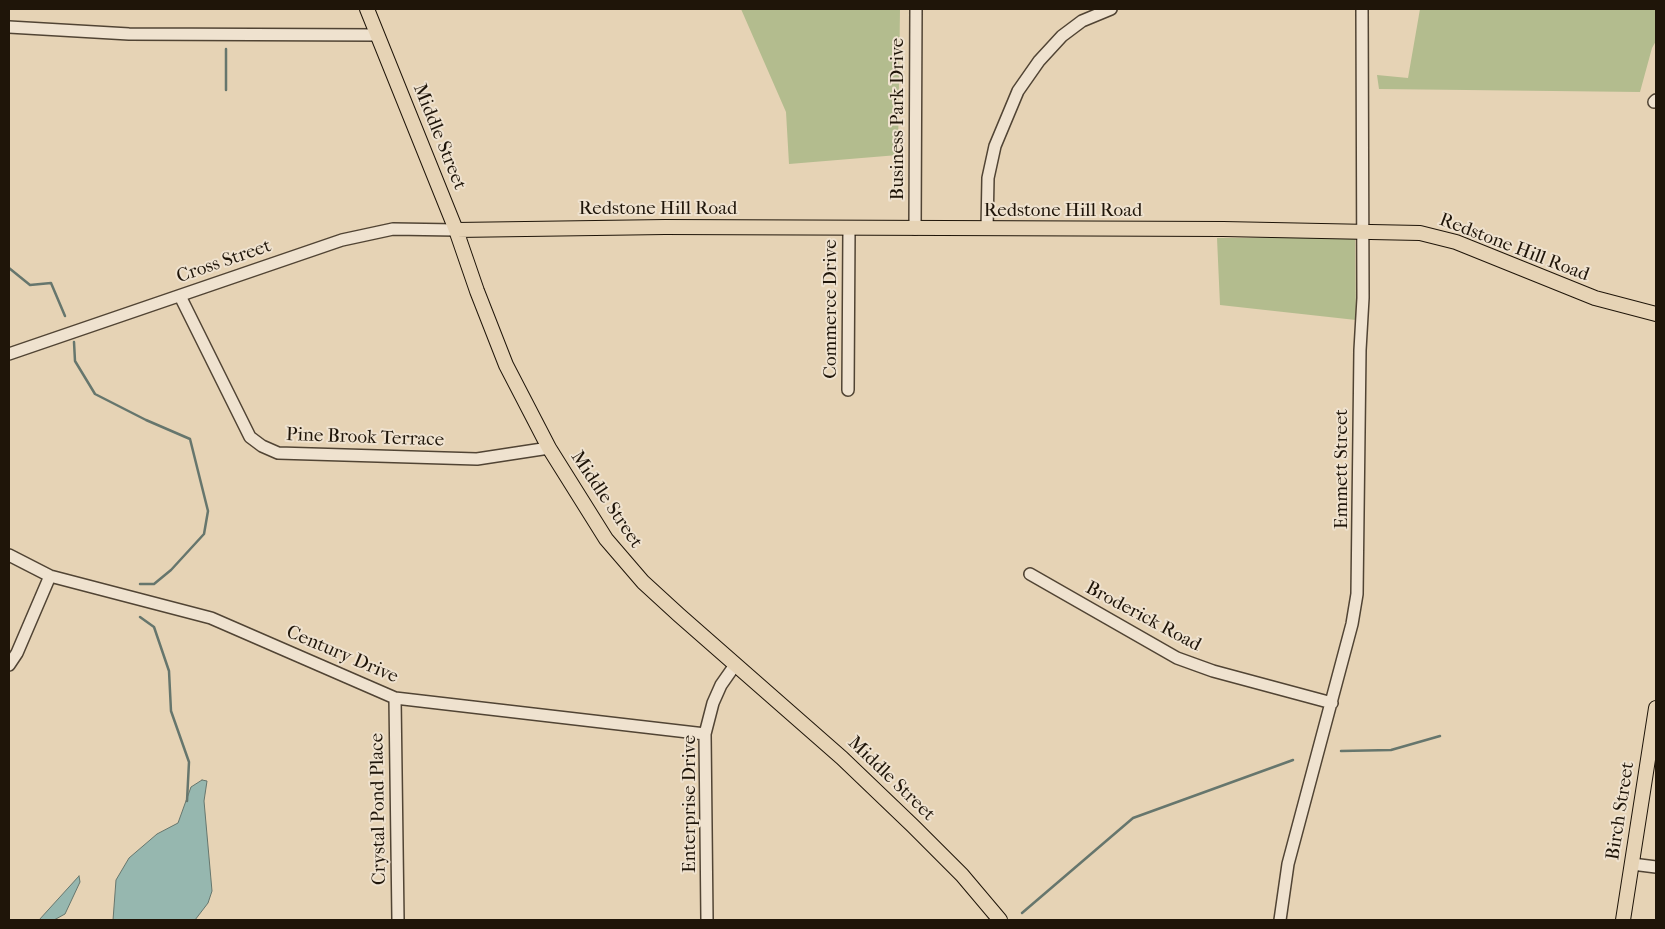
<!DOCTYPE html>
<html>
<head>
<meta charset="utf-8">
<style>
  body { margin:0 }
  #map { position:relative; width:1665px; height:929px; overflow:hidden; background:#e6d3b5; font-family:"IM FELL French Canon",serif }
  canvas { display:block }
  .frame { position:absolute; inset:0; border:10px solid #1f1509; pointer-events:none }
</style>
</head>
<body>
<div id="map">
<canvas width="1665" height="929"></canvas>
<div class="frame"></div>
</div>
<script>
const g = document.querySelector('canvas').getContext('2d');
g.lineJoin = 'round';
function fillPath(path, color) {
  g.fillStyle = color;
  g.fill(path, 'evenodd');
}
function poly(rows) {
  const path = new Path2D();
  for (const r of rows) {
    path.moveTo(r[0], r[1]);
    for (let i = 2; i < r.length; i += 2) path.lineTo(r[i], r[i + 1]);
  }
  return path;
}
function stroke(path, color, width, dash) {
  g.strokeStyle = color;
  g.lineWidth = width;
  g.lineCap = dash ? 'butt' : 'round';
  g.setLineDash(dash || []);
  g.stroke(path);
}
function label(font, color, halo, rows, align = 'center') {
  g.font = font + ' "IM FELL French Canon",serif';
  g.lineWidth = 4;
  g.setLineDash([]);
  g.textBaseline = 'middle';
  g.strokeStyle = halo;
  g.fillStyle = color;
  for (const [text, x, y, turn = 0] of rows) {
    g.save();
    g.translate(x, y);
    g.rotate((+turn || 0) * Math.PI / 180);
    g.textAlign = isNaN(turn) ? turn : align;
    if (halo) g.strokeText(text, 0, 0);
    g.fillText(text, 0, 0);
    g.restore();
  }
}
fillPath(poly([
  [741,9,900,9,898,155,789,164,786,112],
  [1420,9,1656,9,1656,41,1652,48,1640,92,1379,89,1377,75,1408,78],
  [1355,237,1356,320,1220,305,1217,238]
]), '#b3bc8e');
const water = poly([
  [202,780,207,781,204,801,212,891,208,903,195,920,113,920,116,880,129,858,157,834,178,823,191,787,202,780],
  [79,876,80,882,65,914,54,920,39,920,79,876]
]);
fillPath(water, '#96b7af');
stroke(water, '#66766d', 1);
stroke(poly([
  [226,90,226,49],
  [9,268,30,285,51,283,65,316],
  [74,342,75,361,95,394,146,420,190,439,208,511,204,534,171,570,154,584,140,584],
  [140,617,154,627,169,671,171,711,189,762,187,801],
  [1341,751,1391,750,1440,736],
  [1022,913,1133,818,1293,760]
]), '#66766d', 2.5);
const minor = poly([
  [9,27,129,34,378,35],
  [1654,102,1656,100],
  [915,229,916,9],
  [987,229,988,178,995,146,1018,91,1039,61,1062,36,1082,21,1111,9],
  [180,296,250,437,262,446,278,453,477,459,549,448],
  [9,354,342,240,393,229,456,230],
  [848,390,849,229],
  [9,555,50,576,211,618,395,698,705,734],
  [1030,574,1177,658,1213,671,1332,703],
  [9,665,17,653,50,576],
  [395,698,398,920],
  [1632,864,1656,867],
  [707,920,705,734,713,703,721,685,735,665],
  [1280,920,1288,864,1352,624,1357,594,1360,350,1363,298,1362,9]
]);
const major = poly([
  [367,9,456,230,477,291,506,365,549,448,606,539,643,582,679,615,842,758,913,826,962,875,1000,920],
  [456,230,665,227,1223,229,1420,233,1456,242,1595,298,1656,314],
  [1623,920,1656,708]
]);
stroke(minor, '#514434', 14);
stroke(major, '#1f1509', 16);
stroke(minor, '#efe2cf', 11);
stroke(major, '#e6d3b5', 14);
label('19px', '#1f1509', '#efe2cf', [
  ["Business Park Drive",898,119,-90],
  ["Middle Street",439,137,68],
  ["Redstone Hill Road",658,209],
  ["Redstone Hill Road",1063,211],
  ["Redstone Hill Road",1514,248,21],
  ["Cross Street",224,262,-19],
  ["Commerce Drive",831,309,-90],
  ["Pine Brook Terrace",365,438,2],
  ["Emmett Street",1342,469,-90],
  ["Middle Street",606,500,56],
  ["Broderick Road",1143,617,28],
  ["Century Drive",342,655,23],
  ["Middle Street",891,779,44],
  ["Enterprise Drive",690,804,-90],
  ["Crystal Pond Place",379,809,-91],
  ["Birch Street",1621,811,-81]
]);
</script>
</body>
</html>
